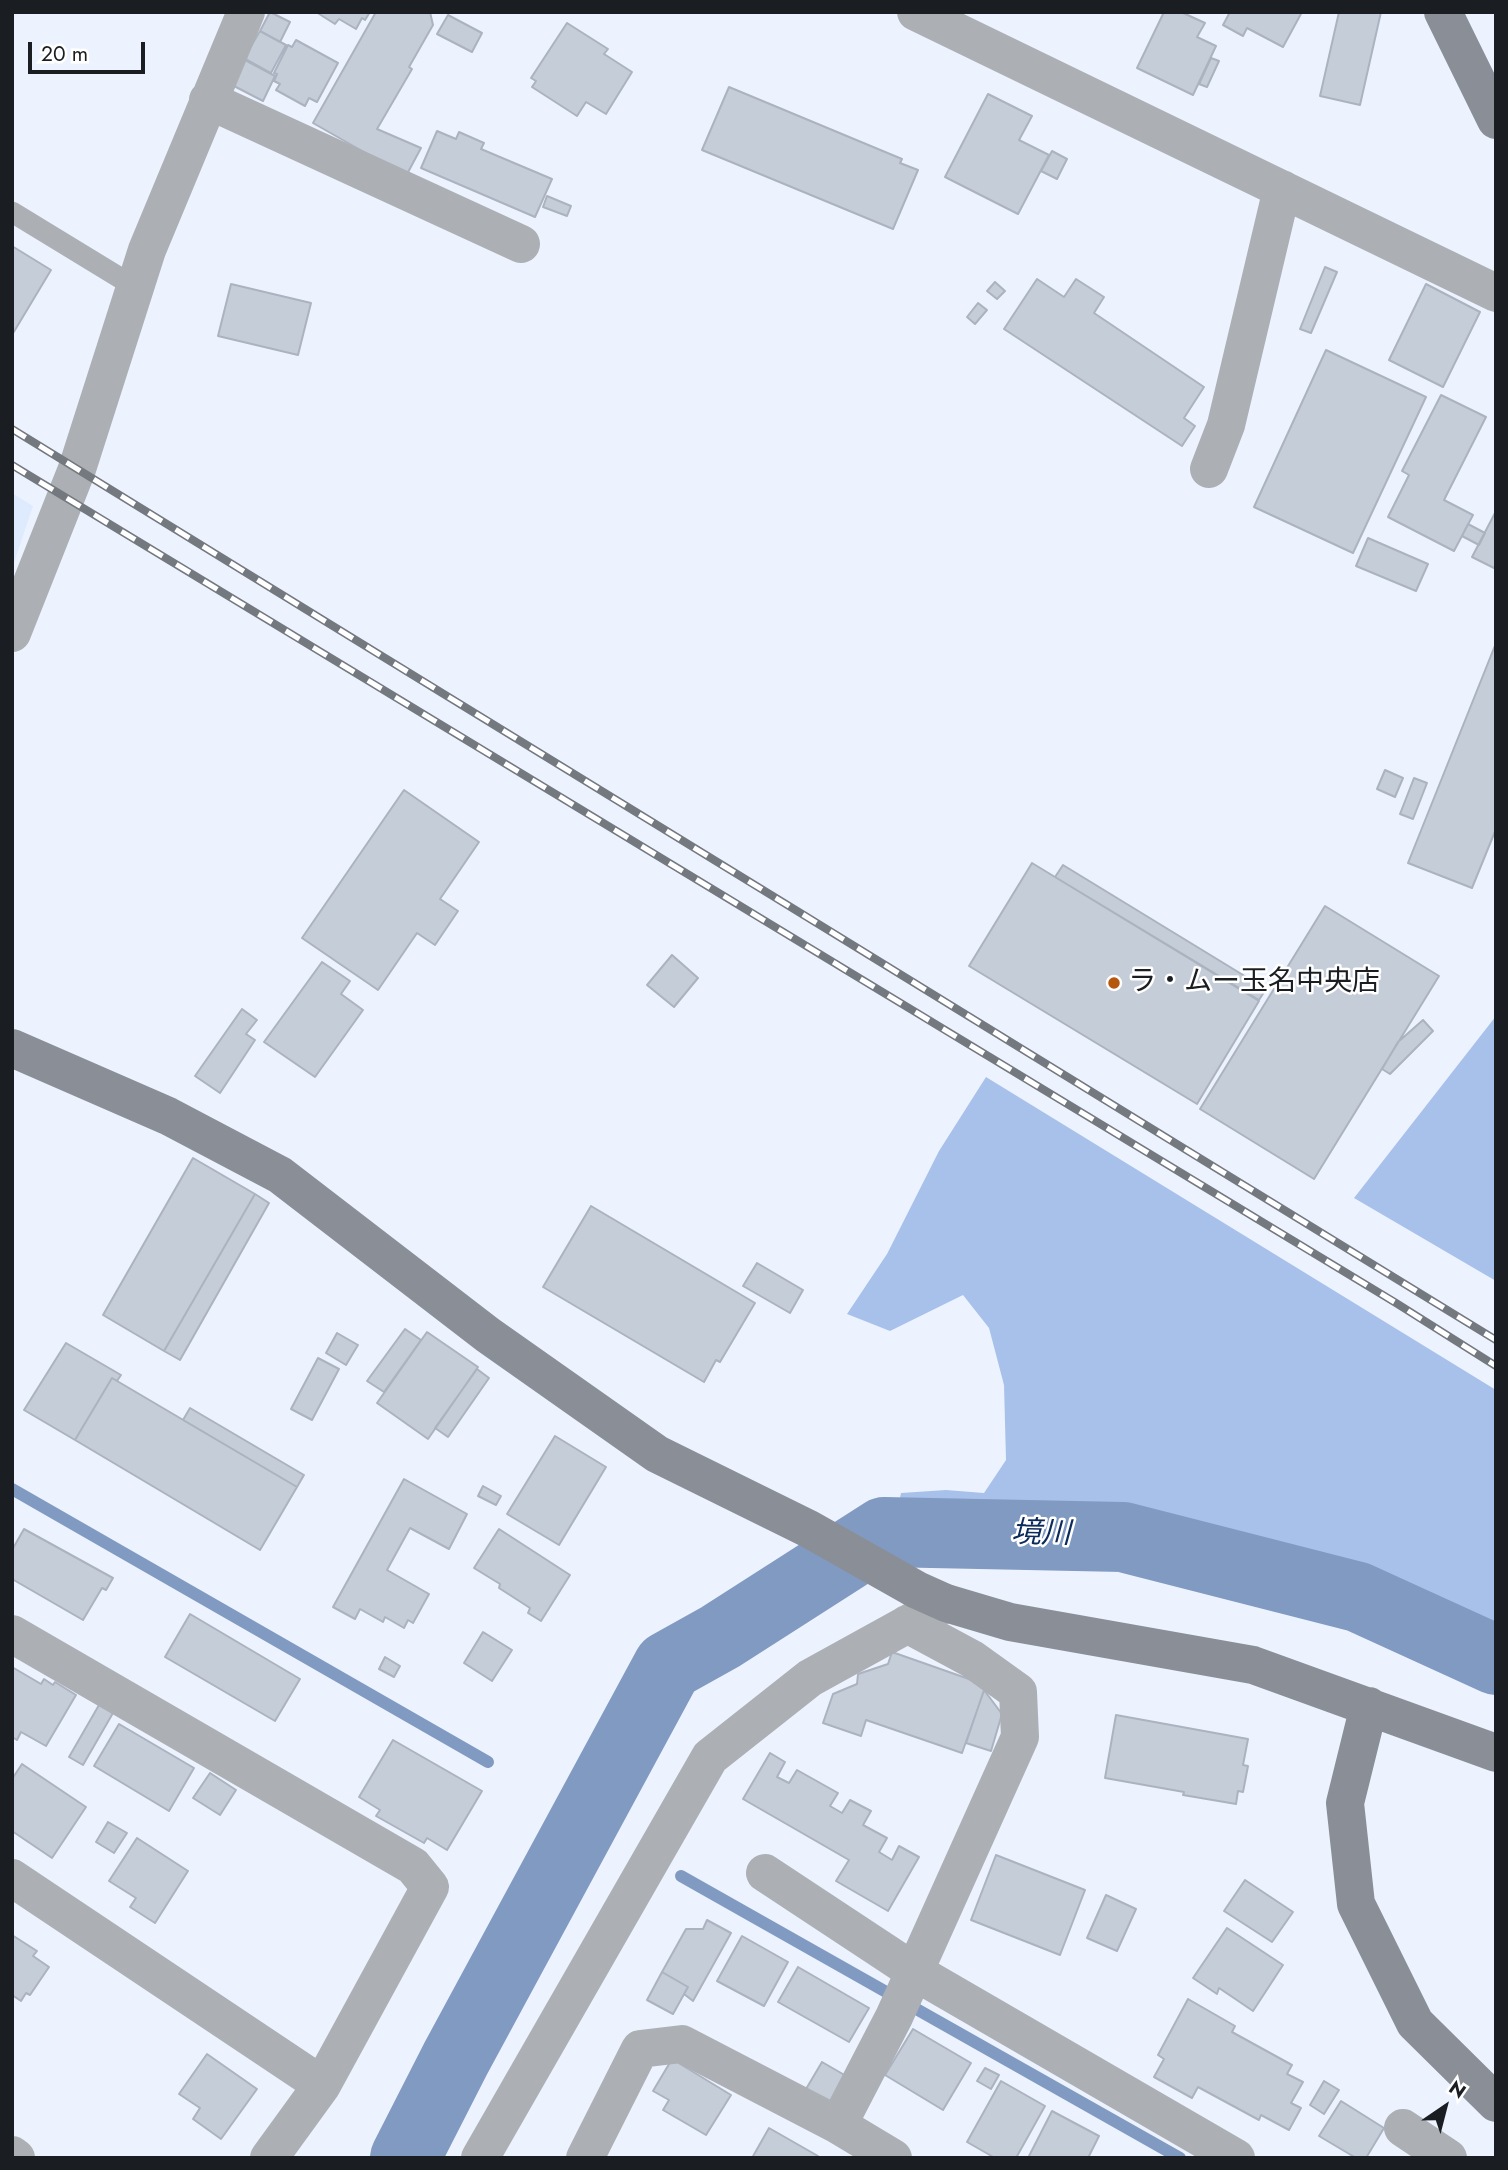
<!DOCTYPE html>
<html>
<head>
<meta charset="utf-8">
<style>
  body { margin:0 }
  #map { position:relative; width:1508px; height:2170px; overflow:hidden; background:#edf3fe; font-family:Jost,sans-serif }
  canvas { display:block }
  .frame { position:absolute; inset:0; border:14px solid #1a1d21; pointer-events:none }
  .north { position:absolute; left:1410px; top:2072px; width:70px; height:70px; -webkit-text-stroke:5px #fff; paint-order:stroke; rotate:35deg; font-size:19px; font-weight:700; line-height:28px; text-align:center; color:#1a1d21 }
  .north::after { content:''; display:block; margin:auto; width:24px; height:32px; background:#1a1d21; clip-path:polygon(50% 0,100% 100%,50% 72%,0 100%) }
  .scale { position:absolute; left:28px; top:42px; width:117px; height:32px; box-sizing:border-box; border:4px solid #1a1d21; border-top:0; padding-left:9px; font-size:21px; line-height:24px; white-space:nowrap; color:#1a1d21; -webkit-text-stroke:5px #fff; paint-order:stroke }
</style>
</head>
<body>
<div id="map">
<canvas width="1508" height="2170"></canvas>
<div class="frame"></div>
<div class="north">N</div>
<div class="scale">20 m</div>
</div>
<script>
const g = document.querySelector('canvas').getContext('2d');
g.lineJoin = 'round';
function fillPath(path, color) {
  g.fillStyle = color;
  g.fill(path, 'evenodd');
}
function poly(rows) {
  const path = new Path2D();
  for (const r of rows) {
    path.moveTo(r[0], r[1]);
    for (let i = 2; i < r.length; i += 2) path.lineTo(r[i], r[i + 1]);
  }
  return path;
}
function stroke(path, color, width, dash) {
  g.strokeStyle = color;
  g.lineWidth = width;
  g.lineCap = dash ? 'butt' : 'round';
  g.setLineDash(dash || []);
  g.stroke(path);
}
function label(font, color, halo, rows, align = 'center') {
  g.font = font + ' Jost,"Noto Sans JP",sans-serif';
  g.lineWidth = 5;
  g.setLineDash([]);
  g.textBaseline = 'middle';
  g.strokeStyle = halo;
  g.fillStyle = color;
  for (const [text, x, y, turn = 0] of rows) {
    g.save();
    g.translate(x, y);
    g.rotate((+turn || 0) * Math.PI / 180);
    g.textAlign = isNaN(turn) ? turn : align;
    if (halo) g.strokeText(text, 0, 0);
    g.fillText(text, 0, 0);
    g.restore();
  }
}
fillPath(poly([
  [12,493,33,506,12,569]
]), '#deeafe');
fillPath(poly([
  [1496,1016,1496,1281,1354,1198],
  [986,1077,1496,1390,1496,1660,1358,1597,1123,1537,884,1532,898,1507,901,1493,946,1490,984,1493,1006,1460,1004,1385,989,1328,963,1295,890,1331,847,1314,887,1254,939,1151]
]), '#a8c1eb');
stroke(poly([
  [12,1489,488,1762],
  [681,1876,1180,2158]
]), '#819ac2', 12);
stroke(poly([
  [405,2158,456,2058,668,1666,720,1637,884,1532,1123,1537,1358,1597,1496,1660]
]), '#819ac2', 70);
const building = poly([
  [270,12,290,22,280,42,260,31,270,12],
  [316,12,370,12,365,20,362,18,356,29,339,19,335,24,316,12],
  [376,12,430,12,433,25,409,67,412,69,377,129,421,148,406,176,313,123,376,12],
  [1164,12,1181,12,1205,23,1197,37,1216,46,1193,95,1137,68,1164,12],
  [1230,12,1302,12,1283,47,1247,28,1243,36,1223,25,1230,12],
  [1339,12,1381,12,1360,105,1320,96,1339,12],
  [448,15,482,33,472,52,437,34,448,15],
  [567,23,608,49,604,54,632,72,606,114,586,102,577,116,532,87,536,81,531,78,567,23],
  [260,31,286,45,271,73,244,58,260,31],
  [296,40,338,63,317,102,309,98,305,106,276,90,280,84,274,81,277,74,274,73,288,45,292,47,296,40],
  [1211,58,1219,61,1207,87,1199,84,1211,58],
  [245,60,275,76,263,101,232,85,245,60],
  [729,87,902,159,900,163,918,170,893,229,702,150,729,87],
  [988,94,1032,116,1019,140,1049,155,1018,214,945,177,988,94],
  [437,131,456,139,459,132,484,143,481,149,552,179,535,217,421,168,437,131],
  [1052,151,1067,159,1057,179,1041,171,1052,151],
  [547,196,571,206,567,216,543,207,547,196],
  [12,246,51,270,12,335,12,246],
  [1325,267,1337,272,1311,333,1300,329,1325,267],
  [1037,279,1064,297,1076,279,1104,297,1094,313,1204,387,1184,418,1195,426,1182,446,1004,329,1037,279],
  [995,282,1005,291,997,299,987,291,995,282],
  [231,284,311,303,298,355,218,336,231,284],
  [1426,284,1480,312,1443,387,1389,360,1426,284],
  [978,303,987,310,975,324,967,317,978,303],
  [1326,350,1426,397,1353,553,1254,507,1326,350],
  [1441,395,1486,417,1444,500,1473,515,1454,551,1388,517,1409,475,1402,471,1441,395],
  [1496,511,1496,569,1472,557,1496,511],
  [1468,524,1485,533,1479,545,1462,536,1468,524],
  [1368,538,1428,564,1416,591,1356,566,1368,538],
  [1496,643,1496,829,1472,888,1408,863,1496,643],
  [1385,770,1403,778,1395,797,1377,789,1385,770],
  [1414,778,1427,783,1413,819,1400,814,1414,778],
  [404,790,479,842,440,899,458,911,435,945,417,933,378,990,302,938,404,790],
  [1032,863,1259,1001,1197,1104,969,966,1032,863],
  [1063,865,1266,989,1259,1000,1055,877,1063,865],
  [1325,906,1439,976,1314,1179,1200,1109,1325,906],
  [672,955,698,978,674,1007,647,985,672,955],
  [322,962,350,981,341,994,363,1010,315,1077,264,1042,322,962],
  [242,1009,257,1020,246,1034,255,1040,220,1093,195,1076,242,1009],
  [1423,1020,1433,1031,1390,1074,1382,1069,1398,1042,1423,1020],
  [193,1158,255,1194,164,1351,103,1315,193,1158],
  [255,1194,269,1203,180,1360,164,1351,255,1194],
  [591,1206,755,1303,720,1362,716,1360,704,1382,543,1287,591,1206],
  [757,1263,803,1290,790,1313,743,1286,757,1263],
  [405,1329,421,1340,384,1392,367,1381,405,1329],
  [427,1332,478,1367,428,1439,377,1403,427,1332],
  [337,1333,358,1345,346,1365,326,1353,337,1333],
  [66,1343,121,1375,117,1381,112,1378,75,1440,24,1410,66,1343],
  [318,1358,339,1369,312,1420,291,1409,318,1358],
  [477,1369,489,1378,448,1437,435,1428,477,1369],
  [112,1378,297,1487,260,1550,75,1440,112,1378],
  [190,1408,304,1475,297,1487,183,1420,190,1408],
  [555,1436,606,1467,559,1545,507,1514,555,1436],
  [404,1479,467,1514,449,1549,410,1528,387,1570,429,1594,413,1623,408,1620,404,1628,385,1617,383,1622,360,1609,355,1619,333,1607,404,1479],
  [483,1486,501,1496,496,1505,478,1496,483,1486],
  [24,1529,113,1578,106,1590,102,1588,83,1620,12,1579,12,1550,24,1529],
  [499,1529,570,1575,541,1621,528,1613,530,1608,499,1588,500,1584,474,1568,499,1529],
  [190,1614,300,1679,275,1721,165,1657,190,1614],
  [483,1632,512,1650,492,1681,464,1663,483,1632],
  [892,1652,986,1685,962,1753,866,1720,861,1736,823,1723,833,1694,857,1684,858,1674,888,1664,892,1652],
  [385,1657,400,1666,394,1677,379,1669,385,1657],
  [12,1667,41,1684,44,1679,53,1685,55,1682,76,1695,46,1746,21,1732,17,1740,12,1737,12,1667],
  [984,1690,1002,1714,991,1751,966,1743,984,1690],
  [99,1705,113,1713,83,1765,69,1757,99,1705],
  [1116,1715,1248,1739,1243,1765,1248,1766,1243,1792,1238,1791,1236,1804,1183,1795,1184,1792,1105,1778,1116,1715],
  [119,1724,194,1768,169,1811,94,1766,119,1724],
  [393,1740,482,1791,447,1850,427,1838,424,1843,376,1816,380,1810,359,1797,393,1740],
  [770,1753,785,1762,777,1777,789,1783,797,1770,838,1793,830,1806,842,1813,850,1800,871,1811,863,1825,887,1838,879,1852,892,1860,899,1846,919,1857,888,1911,836,1881,849,1860,743,1799,770,1753],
  [22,1764,86,1807,52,1858,12,1831,12,1779,22,1764],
  [210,1773,236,1790,220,1815,193,1798,210,1773],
  [108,1822,127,1833,114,1853,96,1842,108,1822],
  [137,1838,188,1871,155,1923,130,1907,136,1898,109,1881,137,1838],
  [996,1855,1085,1890,1060,1955,971,1920,996,1855],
  [1245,1880,1293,1912,1272,1942,1224,1911,1245,1880],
  [1106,1895,1136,1909,1117,1951,1087,1938,1106,1895],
  [707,1920,731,1933,693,2001,684,1994,688,1987,662,1972,686,1929,703,1929,707,1920],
  [1227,1928,1283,1965,1253,2011,1219,1988,1217,1994,1193,1978,1227,1928],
  [12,1935,37,1951,33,1956,49,1967,30,1995,26,1993,21,2001,12,1995,12,1935],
  [742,1936,788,1962,764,2006,717,1981,742,1936],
  [798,1967,869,2008,849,2042,778,2002,798,1967],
  [662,1972,688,1987,673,2014,647,2000,662,1972],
  [1188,1999,1235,2026,1232,2032,1292,2065,1287,2074,1303,2082,1291,2103,1301,2108,1289,2130,1261,2115,1259,2120,1198,2087,1192,2098,1154,2077,1164,2059,1158,2055,1188,1999],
  [913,2029,971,2063,943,2110,885,2075,913,2029],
  [207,2054,257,2089,221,2139,193,2119,200,2108,179,2094,207,2054],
  [672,2059,731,2095,706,2135,663,2110,669,2100,653,2091,672,2059],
  [822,2062,848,2077,833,2104,806,2089,822,2062],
  [985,2068,999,2075,991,2089,977,2081,985,2068],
  [1001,2081,1045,2106,1016,2158,995,2158,967,2142,1001,2081],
  [1324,2081,1339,2090,1324,2114,1310,2105,1324,2081],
  [1341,2101,1384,2128,1366,2158,1356,2158,1319,2136,1341,2101],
  [1052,2111,1099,2136,1088,2158,1028,2158,1052,2111],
  [769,2128,818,2156,817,2158,752,2158,769,2128]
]);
fillPath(building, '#c5cdd9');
stroke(building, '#acb3c0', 2);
stroke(poly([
  [12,212,135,287]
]), '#acb0b5', 21);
stroke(poly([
  [916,12,1496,293],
  [208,100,521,244],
  [1209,469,1226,425,1282,189],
  [12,633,77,469,147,250,246,12],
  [12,1634,413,1866,430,1887,322,2085,269,2158],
  [765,1873,915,1972,1236,2158],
  [12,1878,322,2085],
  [838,2125,894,2017,1020,1737,1018,1692,972,1659,907,1624],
  [1403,2128,1448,2158],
  [12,2155,16,2158],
  [480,2158,710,1757,810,1678,946,1603],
  [585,2158,640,2049,682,2044,838,2125,893,2158]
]), '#acb0b5', 38);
stroke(poly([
  [1443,12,1496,120],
  [12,1048,168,1116,280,1175,488,1335,657,1454,809,1529,917,1590,946,1603,1010,1622,1253,1665,1496,1753],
  [1369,1706,1345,1803,1356,1904,1415,2023,1496,2103]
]), '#8a8f97', 38);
const rail = poly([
  [12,429,1496,1340],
  [12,465,1396,1303,1496,1366]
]);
stroke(rail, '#747980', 8);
stroke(rail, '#fff', 5, [16]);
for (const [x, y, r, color] of [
  [1114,983,7,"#b6570e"]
]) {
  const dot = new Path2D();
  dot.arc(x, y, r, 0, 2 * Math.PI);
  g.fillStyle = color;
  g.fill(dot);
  stroke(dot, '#fff', 2.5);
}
label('28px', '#1a1d21', '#fff', [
  ["ラ・ムー玉名中央店",1128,983]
], 'left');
label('italic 30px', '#0c2a5c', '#fff', [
  ["境川",1041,1535,1]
]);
</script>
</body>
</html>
